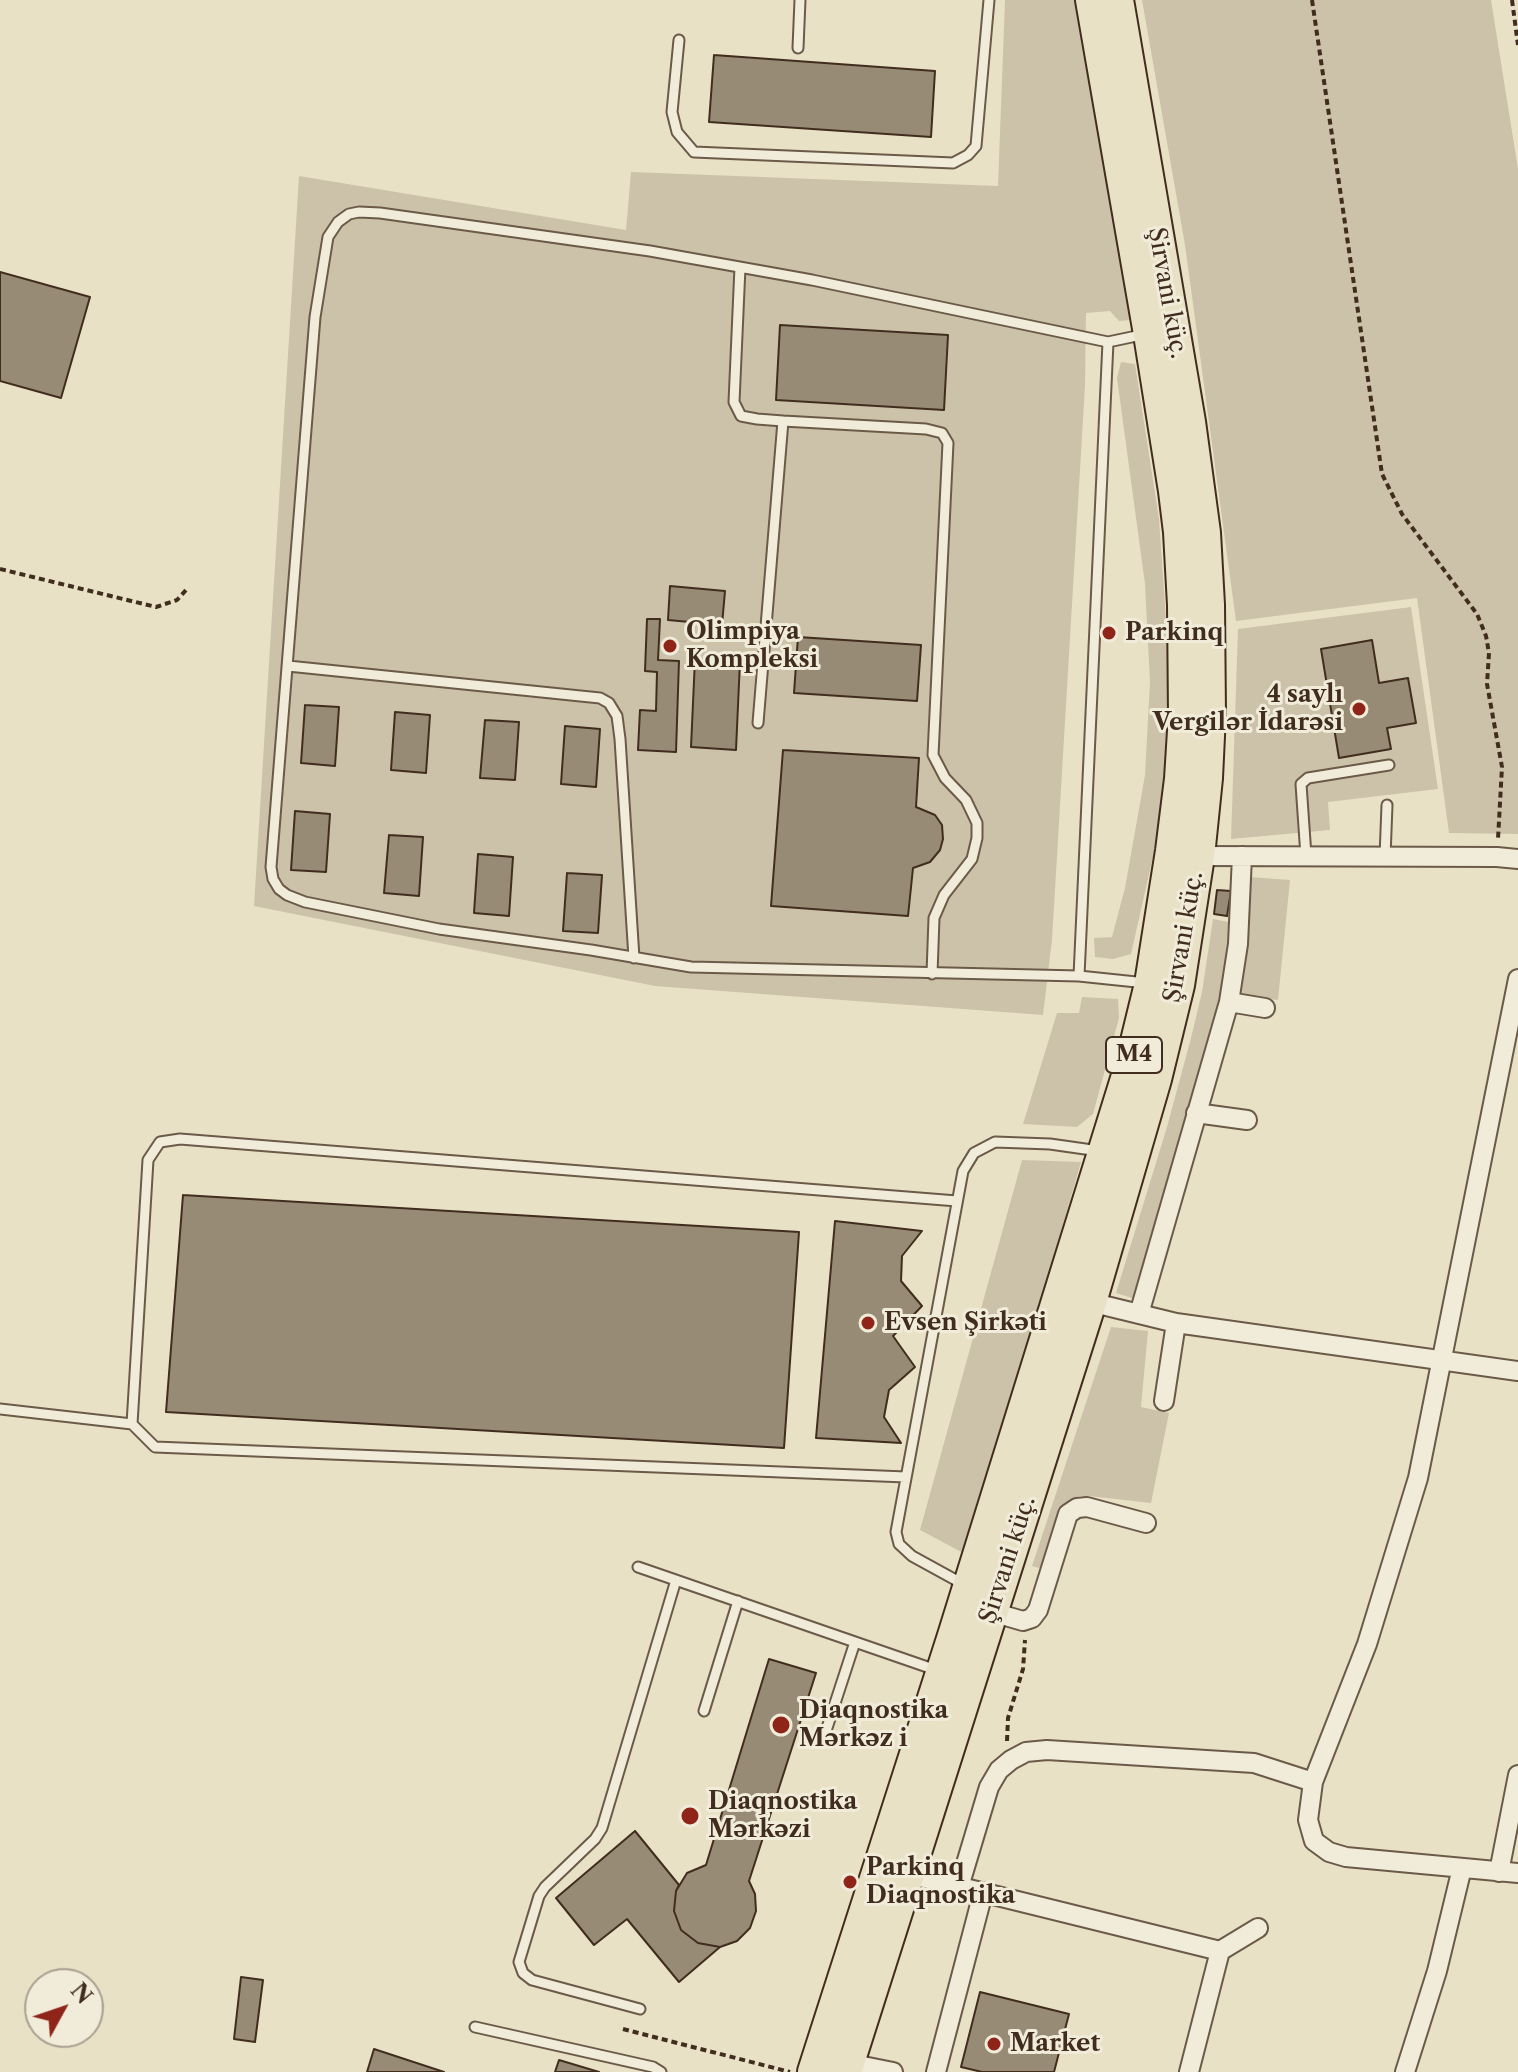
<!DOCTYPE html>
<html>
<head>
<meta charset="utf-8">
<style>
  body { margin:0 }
  #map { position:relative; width:1518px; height:2072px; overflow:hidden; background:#e9e1c6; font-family:"Libre Caslon Text",serif }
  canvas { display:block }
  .north { position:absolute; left:24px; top:1968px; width:80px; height:80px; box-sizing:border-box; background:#f1ecda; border:2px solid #aba08f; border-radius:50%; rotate:50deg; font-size:22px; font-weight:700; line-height:32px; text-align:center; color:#412d1e }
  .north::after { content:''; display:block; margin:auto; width:28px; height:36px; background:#8f2418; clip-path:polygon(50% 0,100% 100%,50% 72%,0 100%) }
</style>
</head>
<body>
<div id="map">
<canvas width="1518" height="2072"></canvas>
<div class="north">N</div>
</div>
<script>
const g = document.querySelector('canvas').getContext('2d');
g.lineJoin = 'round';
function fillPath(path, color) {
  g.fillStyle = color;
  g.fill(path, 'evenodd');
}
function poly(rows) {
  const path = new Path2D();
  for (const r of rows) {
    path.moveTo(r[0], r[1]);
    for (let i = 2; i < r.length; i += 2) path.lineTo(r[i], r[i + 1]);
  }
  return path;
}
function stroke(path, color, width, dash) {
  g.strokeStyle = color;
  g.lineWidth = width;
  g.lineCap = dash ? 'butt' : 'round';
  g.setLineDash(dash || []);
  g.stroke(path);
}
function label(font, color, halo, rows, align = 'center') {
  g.font = font + ' "Libre Caslon Text",serif';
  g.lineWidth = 6;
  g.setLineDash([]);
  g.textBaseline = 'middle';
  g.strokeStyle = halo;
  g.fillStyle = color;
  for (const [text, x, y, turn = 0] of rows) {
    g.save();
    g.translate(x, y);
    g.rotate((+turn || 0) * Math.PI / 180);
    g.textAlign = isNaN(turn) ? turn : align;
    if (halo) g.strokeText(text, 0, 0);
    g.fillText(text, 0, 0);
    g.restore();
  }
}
fillPath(poly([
  [1005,0,1074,0,1131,320,1119,321,1110,311,1086,313,1085,386,1052,940,1043,1015,655,986,254,906,299,176,626,230,631,172,998,186],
  [1142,0,1491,0,1518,169,1518,834,1449,833,1417,598,1236,621,1185,245],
  [1121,362,1135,364,1159,519,1171,692,1162,817,1131,954,1113,959,1095,957,1094,938,1112,937,1125,888,1145,775,1150,682,1145,584,1117,378],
  [1411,607,1438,789,1328,802,1330,830,1231,839,1238,629],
  [1250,877,1290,880,1278,1000,1237,996],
  [1213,919,1234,923,1224,992,1135,1299,1116,1293,1167,1127,1191,1038,1202,992],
  [1082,997,1118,999,1119,1018,1093,1114,1077,1127,1023,1124,1057,1013,1079,1013],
  [1022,1160,1081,1162,967,1555,920,1530],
  [1111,1327,1148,1331,1141,1407,1169,1413,1151,1503,1089,1496,1080,1496,1074,1498,1067,1508,1046,1570,1032,1566]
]), '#ccc2a9');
const building = poly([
  [714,55,935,71,931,137,709,122,714,55],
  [0,272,90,297,61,398,0,381,0,272],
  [780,325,948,335,944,410,776,400,780,325],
  [670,586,725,591,722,625,668,620,670,586],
  [647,619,660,619,658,660,679,661,676,752,638,750,640,710,656,711,657,672,645,671,647,619],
  [798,637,921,645,917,701,794,693,798,637],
  [1372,640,1379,683,1408,678,1416,723,1387,728,1391,749,1339,758,1321,649,1372,640],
  [695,659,740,661,736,750,691,747,695,659],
  [305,705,339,707,335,766,301,763,305,705],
  [395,712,430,715,426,773,391,770,395,712],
  [485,720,519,722,515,780,480,778,485,720],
  [565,726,600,729,596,787,561,784,565,726],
  [783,750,919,758,916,807,935,815,942,825,943,839,940,850,930,862,913,868,908,916,771,906,783,750],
  [295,811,330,814,326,872,291,870,295,811],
  [389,835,423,837,419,896,384,893,389,835],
  [478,854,513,857,509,916,474,913,478,854],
  [567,873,602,875,598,933,563,931,567,873],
  [1217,890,1231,891,1227,916,1214,914,1217,890],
  [183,1195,799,1232,784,1448,166,1412,183,1195],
  [835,1221,922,1231,902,1256,901,1281,922,1306,893,1336,915,1367,889,1390,884,1417,901,1443,816,1438,835,1221],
  [769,1659,816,1673,749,1881,755,1894,756,1911,750,1928,737,1941,720,1947,698,1943,681,1930,674,1911,676,1891,687,1873,706,1865,769,1659],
  [635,1831,679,1885,676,1891,674,1911,681,1930,698,1943,720,1947,679,1982,627,1919,594,1945,556,1898,635,1831],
  [241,1977,263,1980,255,2042,234,2039,241,1977],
  [980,1992,1069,2014,1054,2072,982,2072,961,2067,980,1992],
  [374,2049,444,2072,367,2072,374,2049],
  [559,2060,599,2072,555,2072,559,2060]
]);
fillPath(building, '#988b75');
stroke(building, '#412d1e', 2);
const lane = poly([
  [679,40,672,112,677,132,694,152,953,163,968,155,976,146,989,0],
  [798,48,800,0],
  [740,267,734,402,741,416,757,419,783,421,926,429,942,433,948,443,933,755,945,778,966,800,977,823,977,838,972,859,944,895,934,918,932,974],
  [288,666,600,698,609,703,617,716,620,739,634,958],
  [758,723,783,421],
  [1306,856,1301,784,1308,778,1389,765],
  [1385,857,1387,805],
  [1079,976,691,967,591,950,439,929,305,902,287,895,279,889,273,879,271,867,315,317,328,237,338,222,349,214,359,212,380,213,650,251,812,280,1108,342],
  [1146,983,1079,976,1108,342,1146,334],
  [0,1409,132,1424,155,1447,906,1477],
  [132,1424,148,1160,160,1142,180,1139,957,1201],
  [638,1567,936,1670],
  [963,1584,912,1556,899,1544,896,1532,963,1171,974,1153,995,1142,1050,1144,1099,1151],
  [704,1711,738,1601],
  [824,1737,855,1642],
  [640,2009,532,1980,523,1973,519,1962,539,1896,545,1887,595,1839,602,1828,676,1580],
  [475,2027,653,2067,661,2072]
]);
const street = poly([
  [1198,856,1497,857,1518,859],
  [1518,979,1418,1478,1367,1644,1313,1782,1308,1820,1314,1841,1329,1852,1346,1857,1518,1873],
  [1229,1002,1265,1008],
  [1196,1113,1247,1120],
  [1090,1302,1176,1323,1518,1371],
  [1139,1314,1229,1002,1238,944,1242,856],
  [1164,1401,1176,1323],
  [992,1612,1023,1621,1032,1618,1038,1610,1068,1514,1077,1508,1087,1507,1146,1523],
  [1499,1872,1518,1775],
  [908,1874,1220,1951,1258,1928],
  [959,1887,989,1787,999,1770,1011,1760,1026,1752,1047,1750,1254,1763,1313,1782],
  [848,2063,893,2072],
  [936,2072,983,1893],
  [1189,2072,1220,1951],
  [1405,2072,1437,1971,1462,1868]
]);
const highway = poly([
  [814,2072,954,1636,1131,1066,1151,984,1172,851,1181,779,1185,715,1184,605,1180,532,1175,491,1150,334,1092,0],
  [845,2072,1090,1302,1155,1079,1178,985,1198,856,1206,778,1209,715,1208,605,1204,533,1189,422,1117,0]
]);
stroke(lane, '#6b5a48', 13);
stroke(street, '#6b5a48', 22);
stroke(highway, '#412d1e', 36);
stroke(poly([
  [1312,0,1382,474,1402,514,1477,614,1486,636,1489,653,1487,684,1502,767,1498,839],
  [1512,0,1518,45],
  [0,569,156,607,177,600,186,590],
  [1007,1741,1008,1718,1023,1669,1025,1640],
  [623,2029,790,2072]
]), '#412d1e', 4, [6, 4]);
stroke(lane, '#f1ecda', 9);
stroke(street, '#f1ecda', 18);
stroke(highway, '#e9e1c6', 32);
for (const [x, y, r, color] of [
  [1109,633,8,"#8f2418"],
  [670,646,8,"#8f2418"],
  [1359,709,8,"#8f2418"],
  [868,1323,8,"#8f2418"],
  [781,1725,10,"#8f2418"],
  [690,1816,10,"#8f2418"],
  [850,1882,8,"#8f2418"],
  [994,2044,8,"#8f2418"]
]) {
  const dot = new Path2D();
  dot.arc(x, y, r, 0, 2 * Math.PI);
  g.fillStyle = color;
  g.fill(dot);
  stroke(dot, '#f1ecda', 3);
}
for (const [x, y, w] of [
  [1134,1055,56]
]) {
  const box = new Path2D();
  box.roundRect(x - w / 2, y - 18, w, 36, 6);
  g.fillStyle = '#f1ecda';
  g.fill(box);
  stroke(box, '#412d1e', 2);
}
label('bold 22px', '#412d1e', null, [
  ["M4",1134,1055]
]);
label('24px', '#412d1e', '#f1ecda', [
  ["Şirvani küç.",1167,293,80],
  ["Şirvani küç.",1184,937,-80],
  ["Şirvani küç.",1008,1560,-72]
]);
label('bold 24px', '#412d1e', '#f1ecda', [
  ["Olimpiya",686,632],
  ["Kompleksi",686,660],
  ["Parkinq",1125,633],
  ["4 saylı",1343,695,"right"],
  ["Vergilər İdarəsi",1343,723,"right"],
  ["Evsen Şirkəti",884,1323],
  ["Diaqnostika",799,1711],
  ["Mərkəz i",799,1739],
  ["Diaqnostika",708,1802],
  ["Mərkəzi",708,1830],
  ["Parkinq",866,1868],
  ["Diaqnostika",866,1896],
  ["Market",1010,2044]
], 'left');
</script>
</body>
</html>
